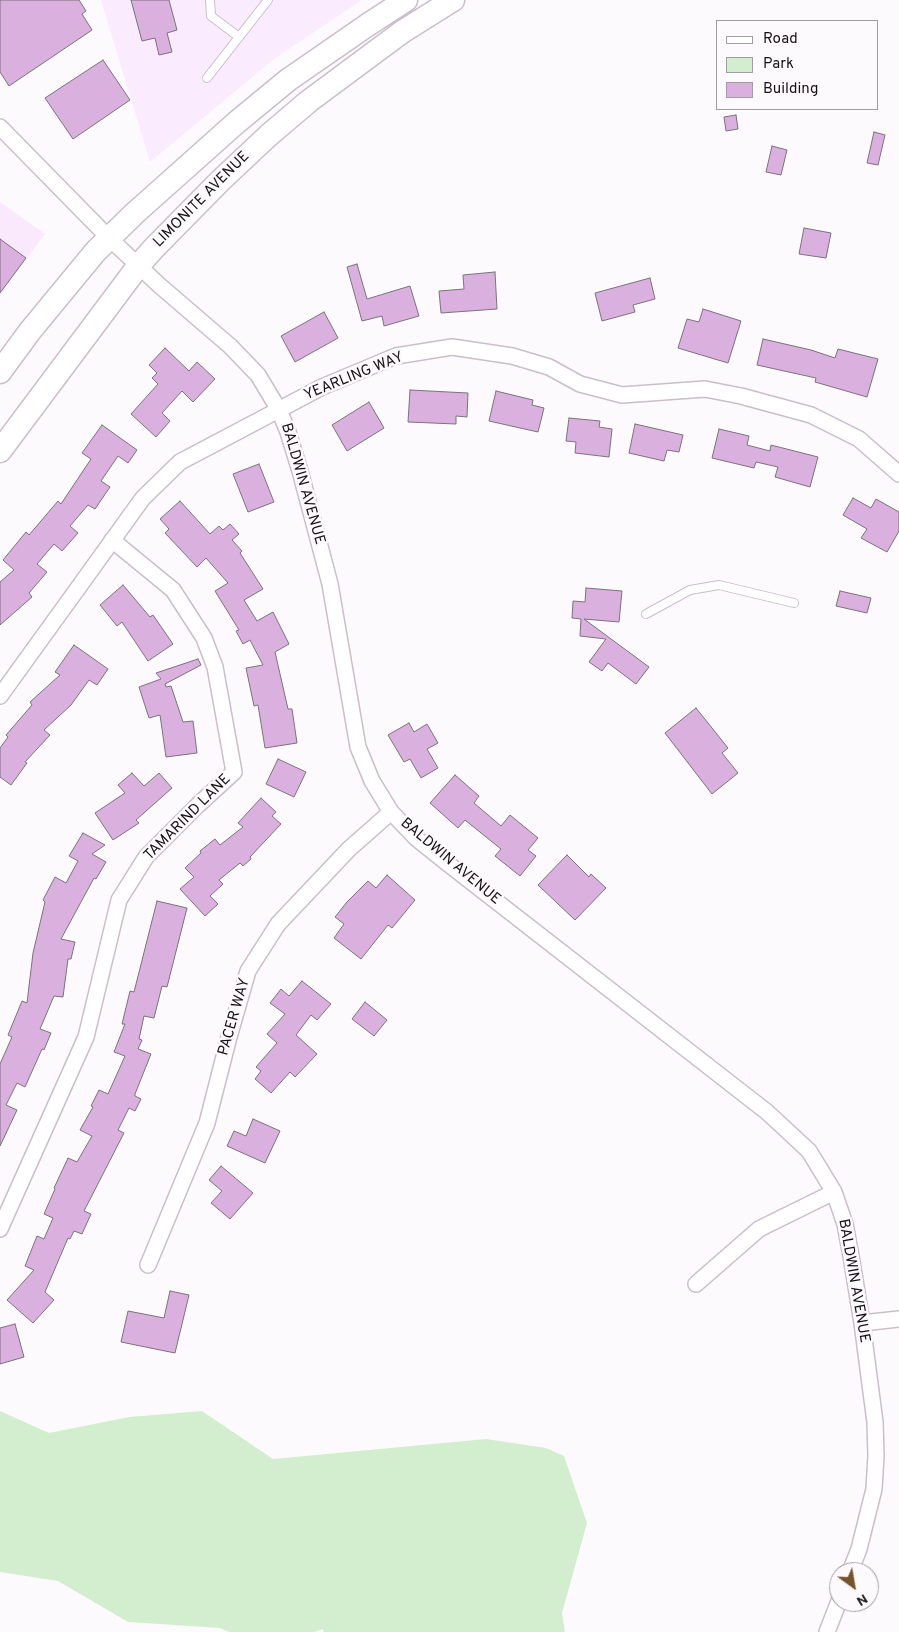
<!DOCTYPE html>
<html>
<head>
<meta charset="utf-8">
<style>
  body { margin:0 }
  #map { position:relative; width:899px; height:1632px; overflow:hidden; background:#fdfafd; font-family:Overpass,sans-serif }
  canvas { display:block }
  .legend { position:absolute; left:716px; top:20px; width:162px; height:90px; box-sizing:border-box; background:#fdfafd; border:1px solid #a09da0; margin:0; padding:6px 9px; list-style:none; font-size:15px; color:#151115 }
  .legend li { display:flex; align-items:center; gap:10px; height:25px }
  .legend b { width:25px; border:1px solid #a09da0 }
  .north { position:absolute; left:829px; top:1562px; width:50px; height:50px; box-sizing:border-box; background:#fdfafd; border:1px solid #a09da0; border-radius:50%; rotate:148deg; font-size:14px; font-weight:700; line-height:20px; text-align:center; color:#151115 }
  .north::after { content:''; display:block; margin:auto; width:18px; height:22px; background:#77532c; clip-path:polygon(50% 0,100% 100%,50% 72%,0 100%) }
</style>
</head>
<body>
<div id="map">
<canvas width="899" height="1632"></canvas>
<ul class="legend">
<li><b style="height:6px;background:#fff"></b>Road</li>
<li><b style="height:14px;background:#d3eece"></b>Park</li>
<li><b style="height:14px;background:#dab1de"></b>Building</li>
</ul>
<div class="north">N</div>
</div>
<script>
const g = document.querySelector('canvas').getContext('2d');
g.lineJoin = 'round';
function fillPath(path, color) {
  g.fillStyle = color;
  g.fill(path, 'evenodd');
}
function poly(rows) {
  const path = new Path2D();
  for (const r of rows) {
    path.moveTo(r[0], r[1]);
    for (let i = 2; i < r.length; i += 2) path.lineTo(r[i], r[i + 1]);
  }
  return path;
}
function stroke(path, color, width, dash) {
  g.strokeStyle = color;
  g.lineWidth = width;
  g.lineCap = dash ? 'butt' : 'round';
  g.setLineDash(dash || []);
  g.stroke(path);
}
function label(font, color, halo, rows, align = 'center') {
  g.font = font + ' Overpass,sans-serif';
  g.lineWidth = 5;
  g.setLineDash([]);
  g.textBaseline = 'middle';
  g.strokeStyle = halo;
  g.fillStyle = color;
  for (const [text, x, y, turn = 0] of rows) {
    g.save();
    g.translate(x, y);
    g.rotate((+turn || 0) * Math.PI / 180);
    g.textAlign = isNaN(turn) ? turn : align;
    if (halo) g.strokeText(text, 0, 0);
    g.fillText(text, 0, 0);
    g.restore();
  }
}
fillPath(poly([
  [0,202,45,234,0,295]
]), '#fae8fc');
fillPath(poly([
  [101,0,362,0,274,59,150,162]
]), '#fbebfe');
fillPath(poly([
  [0,1411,49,1433,129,1417,202,1411,273,1459,486,1439,546,1448,564,1456,587,1523,562,1613,565,1632,324,1632,323,1629,314,1632,229,1632,220,1628,128,1622,58,1581,0,1572]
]), '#d3eece');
const building = poly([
  [0,0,79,0,86,11,82,14,92,30,9,86,0,72,0,0],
  [131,0,169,0,177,30,167,33,172,52,159,55,155,38,142,41,131,0],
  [103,60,130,100,73,139,45,98,103,60],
  [736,115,738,129,726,131,724,117,736,115],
  [874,132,885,135,878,165,867,163,874,132],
  [772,146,787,150,781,175,766,172,772,146],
  [804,228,831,233,826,258,799,254,804,228],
  [0,239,26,258,0,293,0,239],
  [357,264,367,299,410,286,419,316,384,326,382,316,362,321,347,267,357,264],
  [495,272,497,309,441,313,439,291,464,289,463,275,495,272],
  [650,278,655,299,633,305,635,312,602,321,595,293,650,278],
  [703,309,741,321,728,363,678,348,687,319,699,322,703,309],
  [324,312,338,338,295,362,281,336,324,312],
  [763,339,811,350,835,358,838,349,878,359,867,397,815,382,816,378,757,365,763,339],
  [165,348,189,371,197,362,215,379,193,402,182,391,162,413,170,421,156,437,131,414,158,384,152,378,157,373,149,365,165,348],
  [410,390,468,393,467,417,456,416,456,424,408,422,410,390],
  [496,391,533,400,532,405,544,408,538,432,489,421,496,391],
  [369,402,384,428,347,451,332,425,369,402],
  [569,418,600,421,599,427,612,429,609,457,575,453,576,442,566,441,569,418],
  [635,424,683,435,679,452,667,450,664,461,629,453,635,424],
  [102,425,137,450,128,463,118,456,101,481,110,487,95,509,88,505,70,526,78,533,62,551,54,544,37,564,47,572,29,593,32,597,0,625,0,582,14,570,3,560,26,532,29,535,58,501,61,504,91,459,82,453,102,425],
  [719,429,749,436,747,445,770,451,771,445,818,457,810,487,775,477,778,467,756,462,754,468,712,458,719,429],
  [259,464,274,502,248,512,233,474,259,464],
  [853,498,871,508,876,499,899,512,899,531,887,552,861,538,867,529,843,515,853,498],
  [180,501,210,534,219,526,223,530,230,524,239,534,232,540,242,551,240,553,263,589,244,600,257,621,273,612,289,644,275,652,288,709,292,709,297,743,265,748,258,705,254,706,246,668,263,665,250,640,243,644,236,631,239,630,215,591,228,583,206,558,197,567,165,533,169,529,160,519,180,501],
  [123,585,150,617,153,615,173,644,148,661,122,622,117,626,100,605,123,585],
  [586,588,622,591,619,622,584,619,649,667,636,684,608,663,602,671,589,662,606,639,580,636,581,619,572,618,573,601,585,602,586,588],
  [840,591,871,598,867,613,836,606,840,591],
  [74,645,108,669,97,685,89,680,71,705,44,730,50,735,25,762,27,763,11,785,0,777,0,748,8,737,6,735,32,705,30,702,60,675,55,672,74,645],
  [198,659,201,665,165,684,166,687,171,686,183,722,193,721,197,753,166,757,160,715,149,718,139,687,161,679,156,673,198,659],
  [696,708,728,748,722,753,738,773,712,794,665,733,696,708],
  [409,723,414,732,427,724,438,743,427,749,438,768,421,778,410,759,404,762,388,735,409,723],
  [278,759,306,772,294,797,266,784,278,759],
  [132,773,144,786,159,773,172,788,136,820,139,823,113,840,95,813,125,793,118,785,132,773],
  [455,775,479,796,474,803,501,826,510,815,538,838,528,850,536,856,520,876,495,856,501,849,465,820,458,828,430,803,455,775],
  [261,798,276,812,272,816,281,824,250,857,251,859,243,866,240,863,219,880,223,884,210,896,218,904,205,916,180,889,194,877,185,868,201,853,200,851,215,839,220,845,243,827,238,823,261,798],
  [83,833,105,845,92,854,106,862,96,879,94,878,61,939,75,942,71,959,68,959,63,997,54,996,40,1029,51,1033,44,1050,42,1049,25,1087,17,1083,6,1105,17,1110,0,1146,0,1064,12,1037,8,1035,22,1001,27,1003,33,953,45,902,43,900,55,877,66,883,78,861,69,856,83,833],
  [567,855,589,877,591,874,606,888,575,920,538,885,567,855],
  [387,875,415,900,392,928,388,925,361,959,334,938,344,924,335,917,347,902,368,881,376,888,387,875],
  [157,901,187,908,167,987,162,986,154,1018,144,1016,139,1039,142,1040,138,1049,151,1054,135,1094,135,1096,141,1099,135,1111,129,1108,118,1130,124,1133,84,1211,91,1214,82,1234,74,1231,70,1239,68,1238,45,1292,54,1300,33,1323,7,1300,34,1270,25,1266,37,1236,44,1239,53,1218,44,1214,55,1189,54,1188,68,1158,77,1162,92,1136,80,1130,93,1107,91,1106,99,1090,108,1094,125,1056,114,1052,125,1024,122,1024,130,991,134,992,157,901],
  [302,981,331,1004,317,1020,311,1015,296,1035,317,1054,295,1077,290,1072,271,1093,255,1079,261,1071,256,1067,277,1043,267,1034,285,1014,270,1003,281,989,289,996,302,981],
  [365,1002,387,1020,374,1036,352,1019,365,1002],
  [253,1119,280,1131,265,1163,227,1146,234,1131,246,1136,253,1119],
  [221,1166,253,1193,230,1219,211,1203,222,1191,209,1180,221,1166],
  [170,1291,189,1295,175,1353,121,1342,128,1311,164,1318,170,1291],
  [15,1324,24,1357,0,1364,0,1328,15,1324]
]);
fillPath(building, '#dab1de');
stroke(building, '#7c717d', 1);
const lane = poly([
  [210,0,211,16,239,37],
  [207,78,268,0],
  [646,614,690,590,719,585,794,603]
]);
const street = poly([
  [0,127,108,237,159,285,230,346,258,375,279,410,288,432,300,471,330,584,358,747,372,781,391,812,417,839,447,863,767,1112,809,1151,834,1192,845,1224,851,1256,862,1323,875,1422,876,1456,874,1489,859,1549,850,1572],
  [0,696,143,498,180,462,322,387,396,356,452,347,512,356,549,367,580,384,622,395,705,389,741,396,811,415,859,439,899,474],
  [0,1229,86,1037,119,900,146,857,198,805,234,772,215,667,204,638,173,590,112,540],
  [148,1265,207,1123,229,1037,248,971,278,924,349,849,391,812],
  [696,1284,759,1229,834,1192],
  [862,1323,899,1319],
  [827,1632,839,1601]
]);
const primary = poly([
  [0,372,30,331,96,251,135,213,237,122,288,80,369,24,406,0],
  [0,451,139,265,154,248,220,181,269,135,309,101,402,32,453,0]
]);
stroke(lane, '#cabecb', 10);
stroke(street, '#cabecb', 18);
stroke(primary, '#cabecb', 25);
stroke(lane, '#fff', 8);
stroke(street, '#fff', 15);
stroke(primary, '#fff', 22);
label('15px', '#151115', '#fdfafd', [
  ["LIMONITE AVENUE",202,200,-45],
  ["YEARLING WAY",354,377,-22],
  ["BALDWIN AVENUE",302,484,74],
  ["TAMARIND LANE",188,818,-45],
  ["BALDWIN AVENUE",450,862,40],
  ["PACER WAY",235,1017,-74],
  ["BALDWIN AVENUE",853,1281,80]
]);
</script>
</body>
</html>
